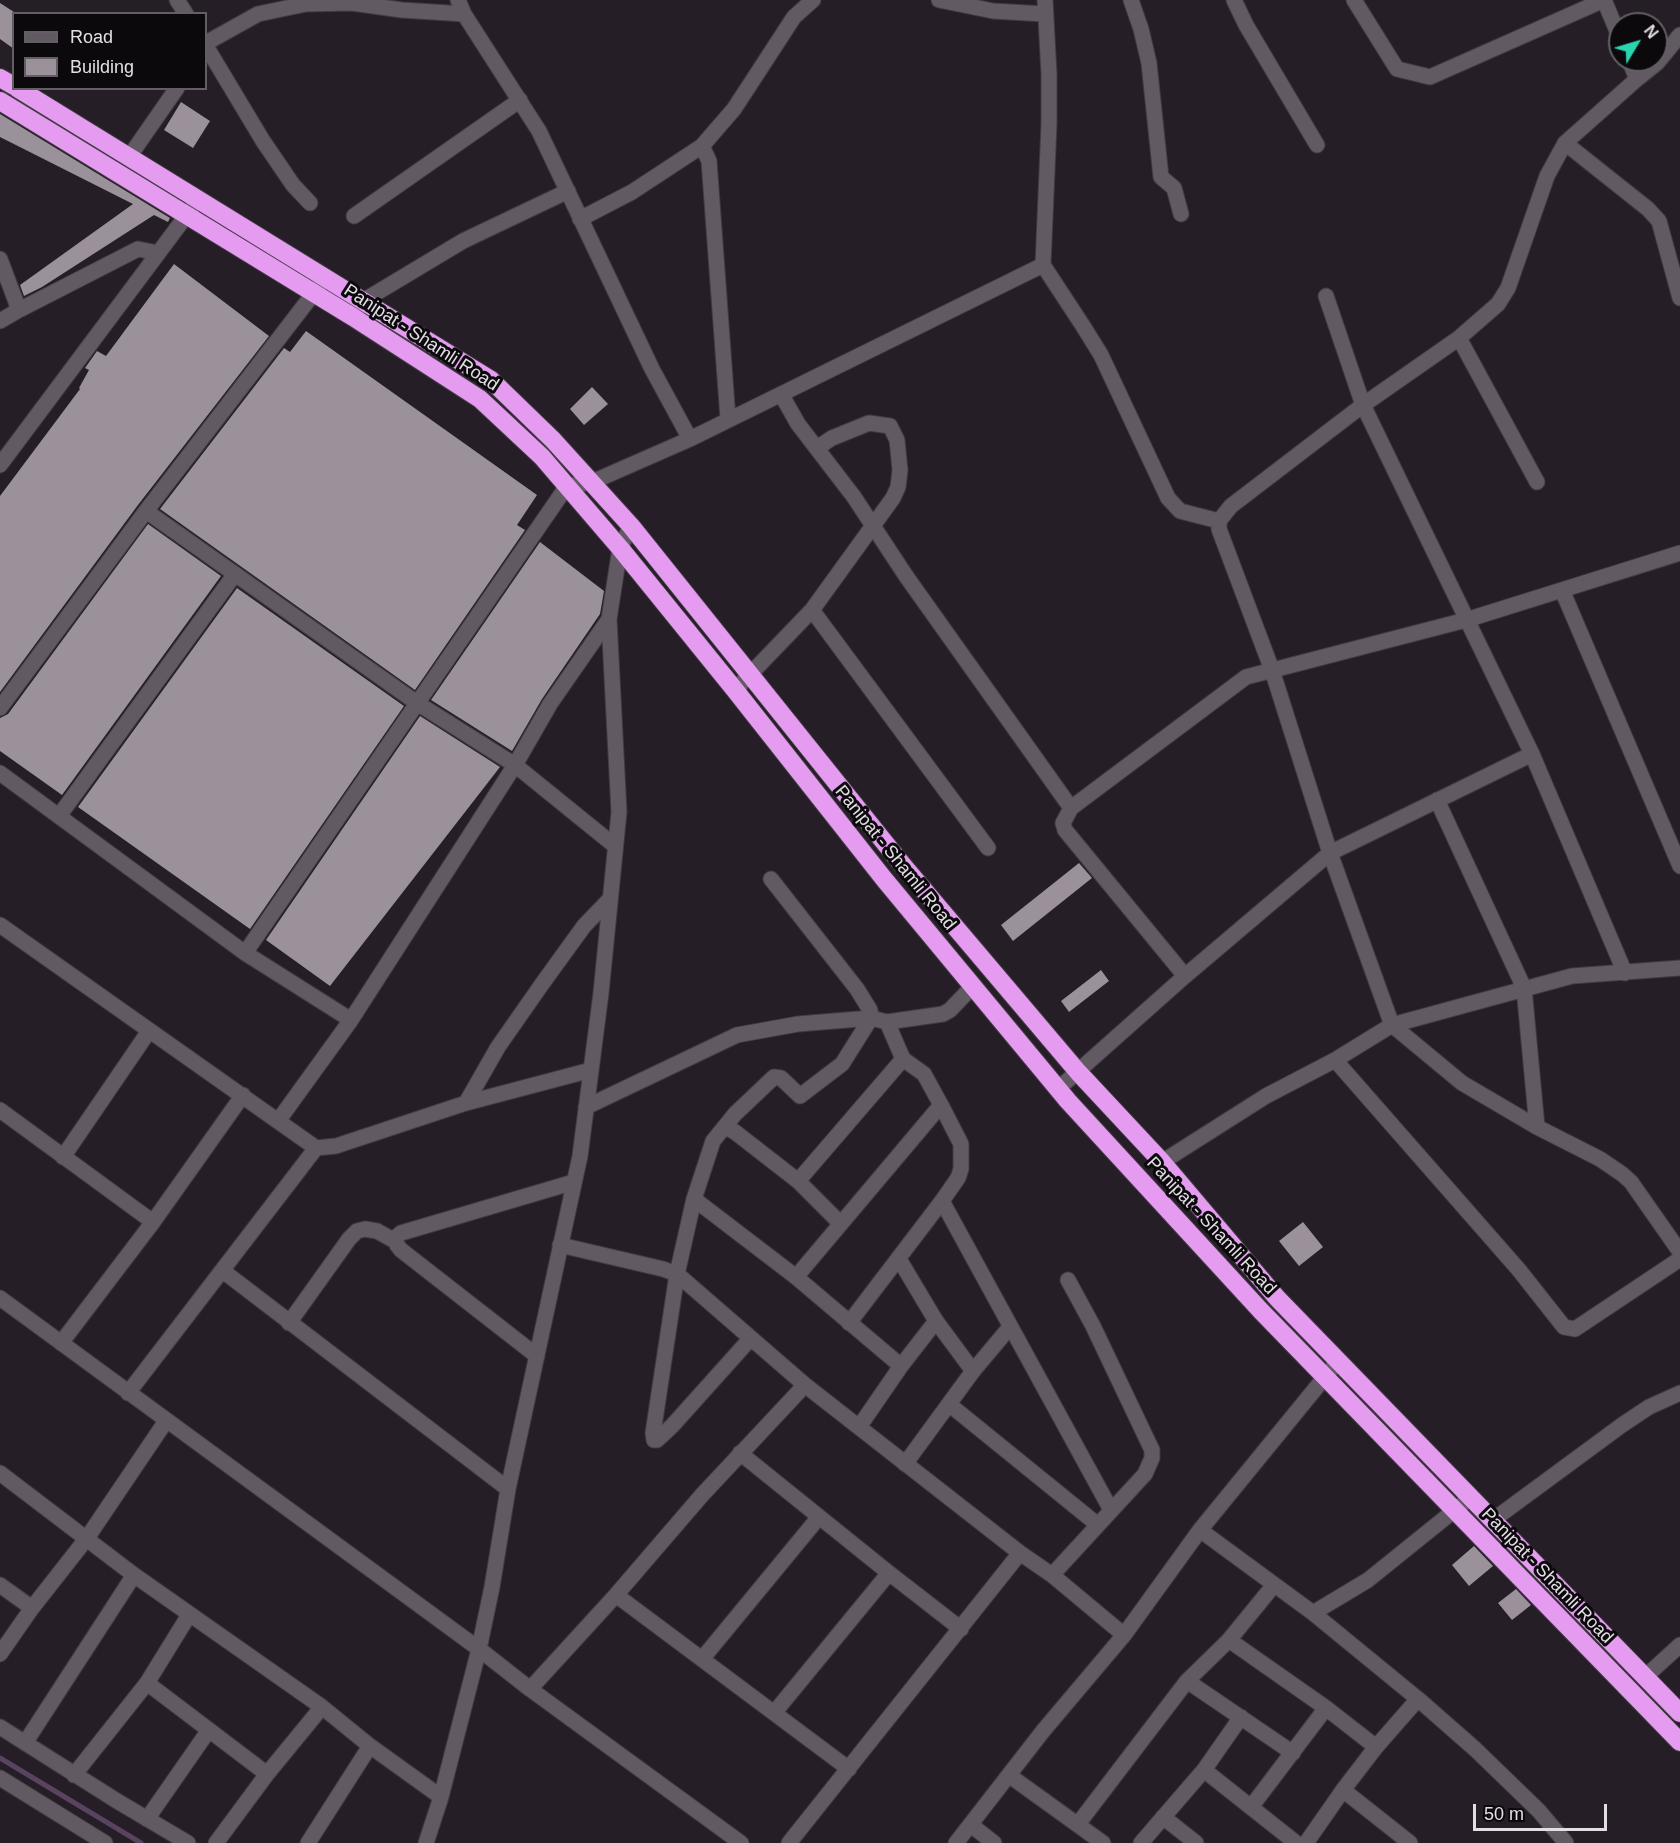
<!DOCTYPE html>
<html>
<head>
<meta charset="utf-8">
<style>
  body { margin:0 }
  #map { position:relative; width:1680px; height:1843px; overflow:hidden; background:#251e26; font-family:Helvetica,sans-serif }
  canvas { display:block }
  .legend { position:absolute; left:12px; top:12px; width:195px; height:78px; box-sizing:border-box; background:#0c090d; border:2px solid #625e63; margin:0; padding:8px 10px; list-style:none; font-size:18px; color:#e3dee4 }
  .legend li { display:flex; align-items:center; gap:12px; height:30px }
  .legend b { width:30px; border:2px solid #625e63 }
  .north { position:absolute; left:1608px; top:12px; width:60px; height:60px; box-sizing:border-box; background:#0c090d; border:2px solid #625e63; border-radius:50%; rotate:52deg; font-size:16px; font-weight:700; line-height:24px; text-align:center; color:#e3dee4 }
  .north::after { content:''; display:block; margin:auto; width:21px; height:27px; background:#29d5ad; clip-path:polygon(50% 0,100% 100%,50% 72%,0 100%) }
  .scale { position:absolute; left:1473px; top:1804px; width:134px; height:27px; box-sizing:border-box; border:3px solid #e3dee4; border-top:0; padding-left:8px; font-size:18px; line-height:21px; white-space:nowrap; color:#e3dee4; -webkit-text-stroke:4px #0c090d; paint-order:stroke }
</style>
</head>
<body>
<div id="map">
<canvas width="1680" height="1843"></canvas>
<ul class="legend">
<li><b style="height:8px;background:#625a63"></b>Road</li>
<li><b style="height:16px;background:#9a919b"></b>Building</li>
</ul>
<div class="north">N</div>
<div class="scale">50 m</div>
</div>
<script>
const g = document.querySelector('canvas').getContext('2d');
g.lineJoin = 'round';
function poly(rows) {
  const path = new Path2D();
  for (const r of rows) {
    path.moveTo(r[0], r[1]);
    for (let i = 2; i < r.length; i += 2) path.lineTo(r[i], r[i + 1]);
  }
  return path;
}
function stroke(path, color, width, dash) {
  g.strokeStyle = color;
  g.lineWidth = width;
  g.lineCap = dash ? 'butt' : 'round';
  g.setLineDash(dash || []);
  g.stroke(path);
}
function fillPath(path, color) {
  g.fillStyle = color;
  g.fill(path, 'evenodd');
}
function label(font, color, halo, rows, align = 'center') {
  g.font = font + ' Helvetica,sans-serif';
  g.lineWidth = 6;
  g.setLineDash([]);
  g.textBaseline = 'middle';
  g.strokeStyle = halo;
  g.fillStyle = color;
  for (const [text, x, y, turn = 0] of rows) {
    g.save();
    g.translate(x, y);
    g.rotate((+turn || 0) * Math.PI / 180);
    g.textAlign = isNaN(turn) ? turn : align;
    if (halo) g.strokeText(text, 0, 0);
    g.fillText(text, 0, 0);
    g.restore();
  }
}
stroke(poly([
  [0,1758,141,1843]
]), '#5a435f', 5);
fillPath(poly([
  [0,3,14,12,14,49,0,39],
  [181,102,210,121,193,148,164,130],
  [0,114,170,218,168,222,154,215,42,287,24,296,20,285,133,204,0,137],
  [174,264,269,336,138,505,0,692,0,496,80,389,79,388,89,370,85,368,97,351,106,356],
  [306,331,537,495,517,525,525,530,415,690,160,509,284,348,290,352],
  [592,387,608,404,584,425,570,409],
  [148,524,221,576,62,795,0,751,0,718,8,714],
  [540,542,604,591,600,614,542,699,512,751,431,700],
  [237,588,404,706,250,929,78,807],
  [420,716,500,767,330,986,266,940],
  [1079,863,1092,878,1013,941,1001,925],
  [1101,970,1109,981,1069,1012,1061,1001],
  [1303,1222,1323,1247,1299,1266,1279,1241],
  [1474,1546,1493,1566,1469,1586,1452,1565],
  [1516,1589,1531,1605,1512,1620,1498,1603]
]), '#9a919b');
const minor = poly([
  [177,0,186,14],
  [458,0,464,14,539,131,652,369,690,439],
  [939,0,993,11,1045,14],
  [1045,0,1049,74,1049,124,1043,265,1083,326,1101,355,1168,498,1180,511,1219,521],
  [1131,0,1141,29,1149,63,1161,177,1174,188,1181,214],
  [1234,0,1246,25,1317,145],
  [1354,0,1397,69,1430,77,1604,0],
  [1604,0,1620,38],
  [1680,35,1657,63,1637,79,1565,143,1547,176,1508,288,1498,304,1459,338,1363,405,1231,506,1219,521,1219,529,1272,670,1330,853,1392,1025,1462,1083,1537,1127,1600,1159,1622,1174,1631,1182,1680,1252],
  [206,43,258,14,306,4,352,3,402,10,464,14],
  [206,46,263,141,293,185,310,203],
  [1629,60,1637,79],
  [1565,143,1648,209,1659,221,1680,298],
  [702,146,709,161,728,419],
  [129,157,177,88],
  [354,216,520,100],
  [580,219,632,192,702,146,734,109,794,17,813,0],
  [0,259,19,310],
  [1326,296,1363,405,1532,754,1625,973],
  [357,310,363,301,463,241,568,191],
  [0,321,19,310,138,249,158,253],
  [1459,338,1537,482],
  [781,394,798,424,854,497,906,576,1071,808],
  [0,465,192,208],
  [146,511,417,703,515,765,615,846],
  [1562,590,1680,866],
  [812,610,988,848],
  [735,690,812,610,893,498,898,487,900,470,897,440,890,426,869,423,832,438,817,448],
  [0,708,146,511,320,285],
  [0,773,245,953,351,1020],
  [1437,800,1524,988,1537,1127],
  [59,816,235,574],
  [0,925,316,1148,336,1146,466,1103,591,1070],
  [245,953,567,486,592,482,690,439,1043,265],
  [1185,976,1065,830,1063,823,1071,808,1246,677,1466,620,1680,553],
  [1335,1060,1519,1270,1564,1327,1575,1329,1680,1259],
  [1058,1089,1185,976,1330,853,1532,754],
  [466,1103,498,1047,542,984,584,926,610,899],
  [941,1105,961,1144,961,1169,958,1178,942,1201],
  [586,1107,737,1035,798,1024,871,1018,887,1022,943,1014,950,1010,973,986],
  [0,1110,153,1222],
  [278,1121,351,1020,515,765,550,704,609,619],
  [725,1127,735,1132,798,1181,840,1223],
  [63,1157,149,1031],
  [1162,1162,1266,1096,1335,1060,1392,1025,1572,976,1680,968],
  [798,1181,903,1059],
  [694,1199,796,1277,901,1366],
  [560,1245,663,1269,677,1274,805,1385,1020,1553,1052,1575,1124,1635],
  [899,1259,936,1321,973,1371],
  [223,1271,508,1489],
  [796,1277,941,1105,924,1074,903,1059,887,1022],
  [0,1298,479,1649,530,1689,741,1843],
  [289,1323,349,1239,357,1231,365,1229,377,1231,395,1241],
  [849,1323,942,1201,1111,1510],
  [751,1338,672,1426,657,1440,654,1440,653,1433,677,1274,694,1199,713,1141,735,1114,774,1077,781,1078,800,1096,842,1064,871,1018,870,1010,857,989,771,879],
  [61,1343,153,1222,243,1095],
  [537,1356,401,1250,397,1245,395,1238,401,1233,574,1182],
  [128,1393,316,1148],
  [950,1405,1098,1525],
  [859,1427,901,1366,936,1321],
  [740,1453,889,1573,961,1629],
  [905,1464,973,1371,1010,1327],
  [0,1473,134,1575,322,1707,370,1746,441,1797],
  [1493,1520,1622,1425,1649,1407,1680,1393],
  [1200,1530,1313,1613,1418,1699,1475,1749,1539,1811,1566,1843],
  [1052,1575,1145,1474,1152,1458,1152,1450,1093,1326,1068,1280],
  [0,1585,32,1608],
  [616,1595,849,1769],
  [1313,1613,1368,1580,1471,1497],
  [1229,1640,1326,1708,1376,1747],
  [0,1654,32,1608,87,1538,166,1421],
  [702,1659,819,1517],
  [1645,1677,1680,1645],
  [1187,1681,1293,1753],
  [147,1683,267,1774],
  [530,1689,616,1595,702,1495,805,1385],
  [774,1713,889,1573],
  [0,1727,117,1801,188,1843],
  [25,1743,134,1575],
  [1204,1770,1296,1843],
  [74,1775,147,1683,189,1615],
  [1010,1776,1103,1843],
  [0,1778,105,1843],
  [1343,1790,1410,1843],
  [1251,1807,1326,1708],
  [1163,1817,1196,1843],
  [147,1819,209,1730],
  [1078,1824,1187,1681,1229,1640,1274,1585],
  [971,1825,994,1843],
  [216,1843,267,1774,322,1707],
  [308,1843,370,1746],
  [426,1843,441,1797,479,1649,492,1587,508,1489,580,1156,601,993,619,812,609,619,620,548,631,526],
  [789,1843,1020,1553],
  [956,1843,1043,1731,1124,1635,1200,1530,1338,1361],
  [1141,1843,1204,1770,1241,1717],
  [1306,1843,1343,1790,1376,1747,1418,1699]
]);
const highway = poly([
  [0,78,14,86],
  [17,88,491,380,553,440,631,526,901,863,1078,1072,1162,1162,1277,1298,1680,1713],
  [0,101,353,317,480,399,542,457,620,548,735,690,884,879,1068,1101,1261,1311,1680,1742]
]);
stroke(minor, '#413b42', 17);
stroke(highway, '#413b42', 20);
stroke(minor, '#625a63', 15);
stroke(highway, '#e49bf0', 18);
label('18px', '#e3dee4', '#0c090d', [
  ["Panipat - Shamli Road",421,338,33],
  ["Panipat - Shamli Road",895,858,51],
  ["Panipat - Shamli Road",1211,1226,47],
  ["Panipat - Shamli Road",1547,1576,46]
]);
</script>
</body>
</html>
